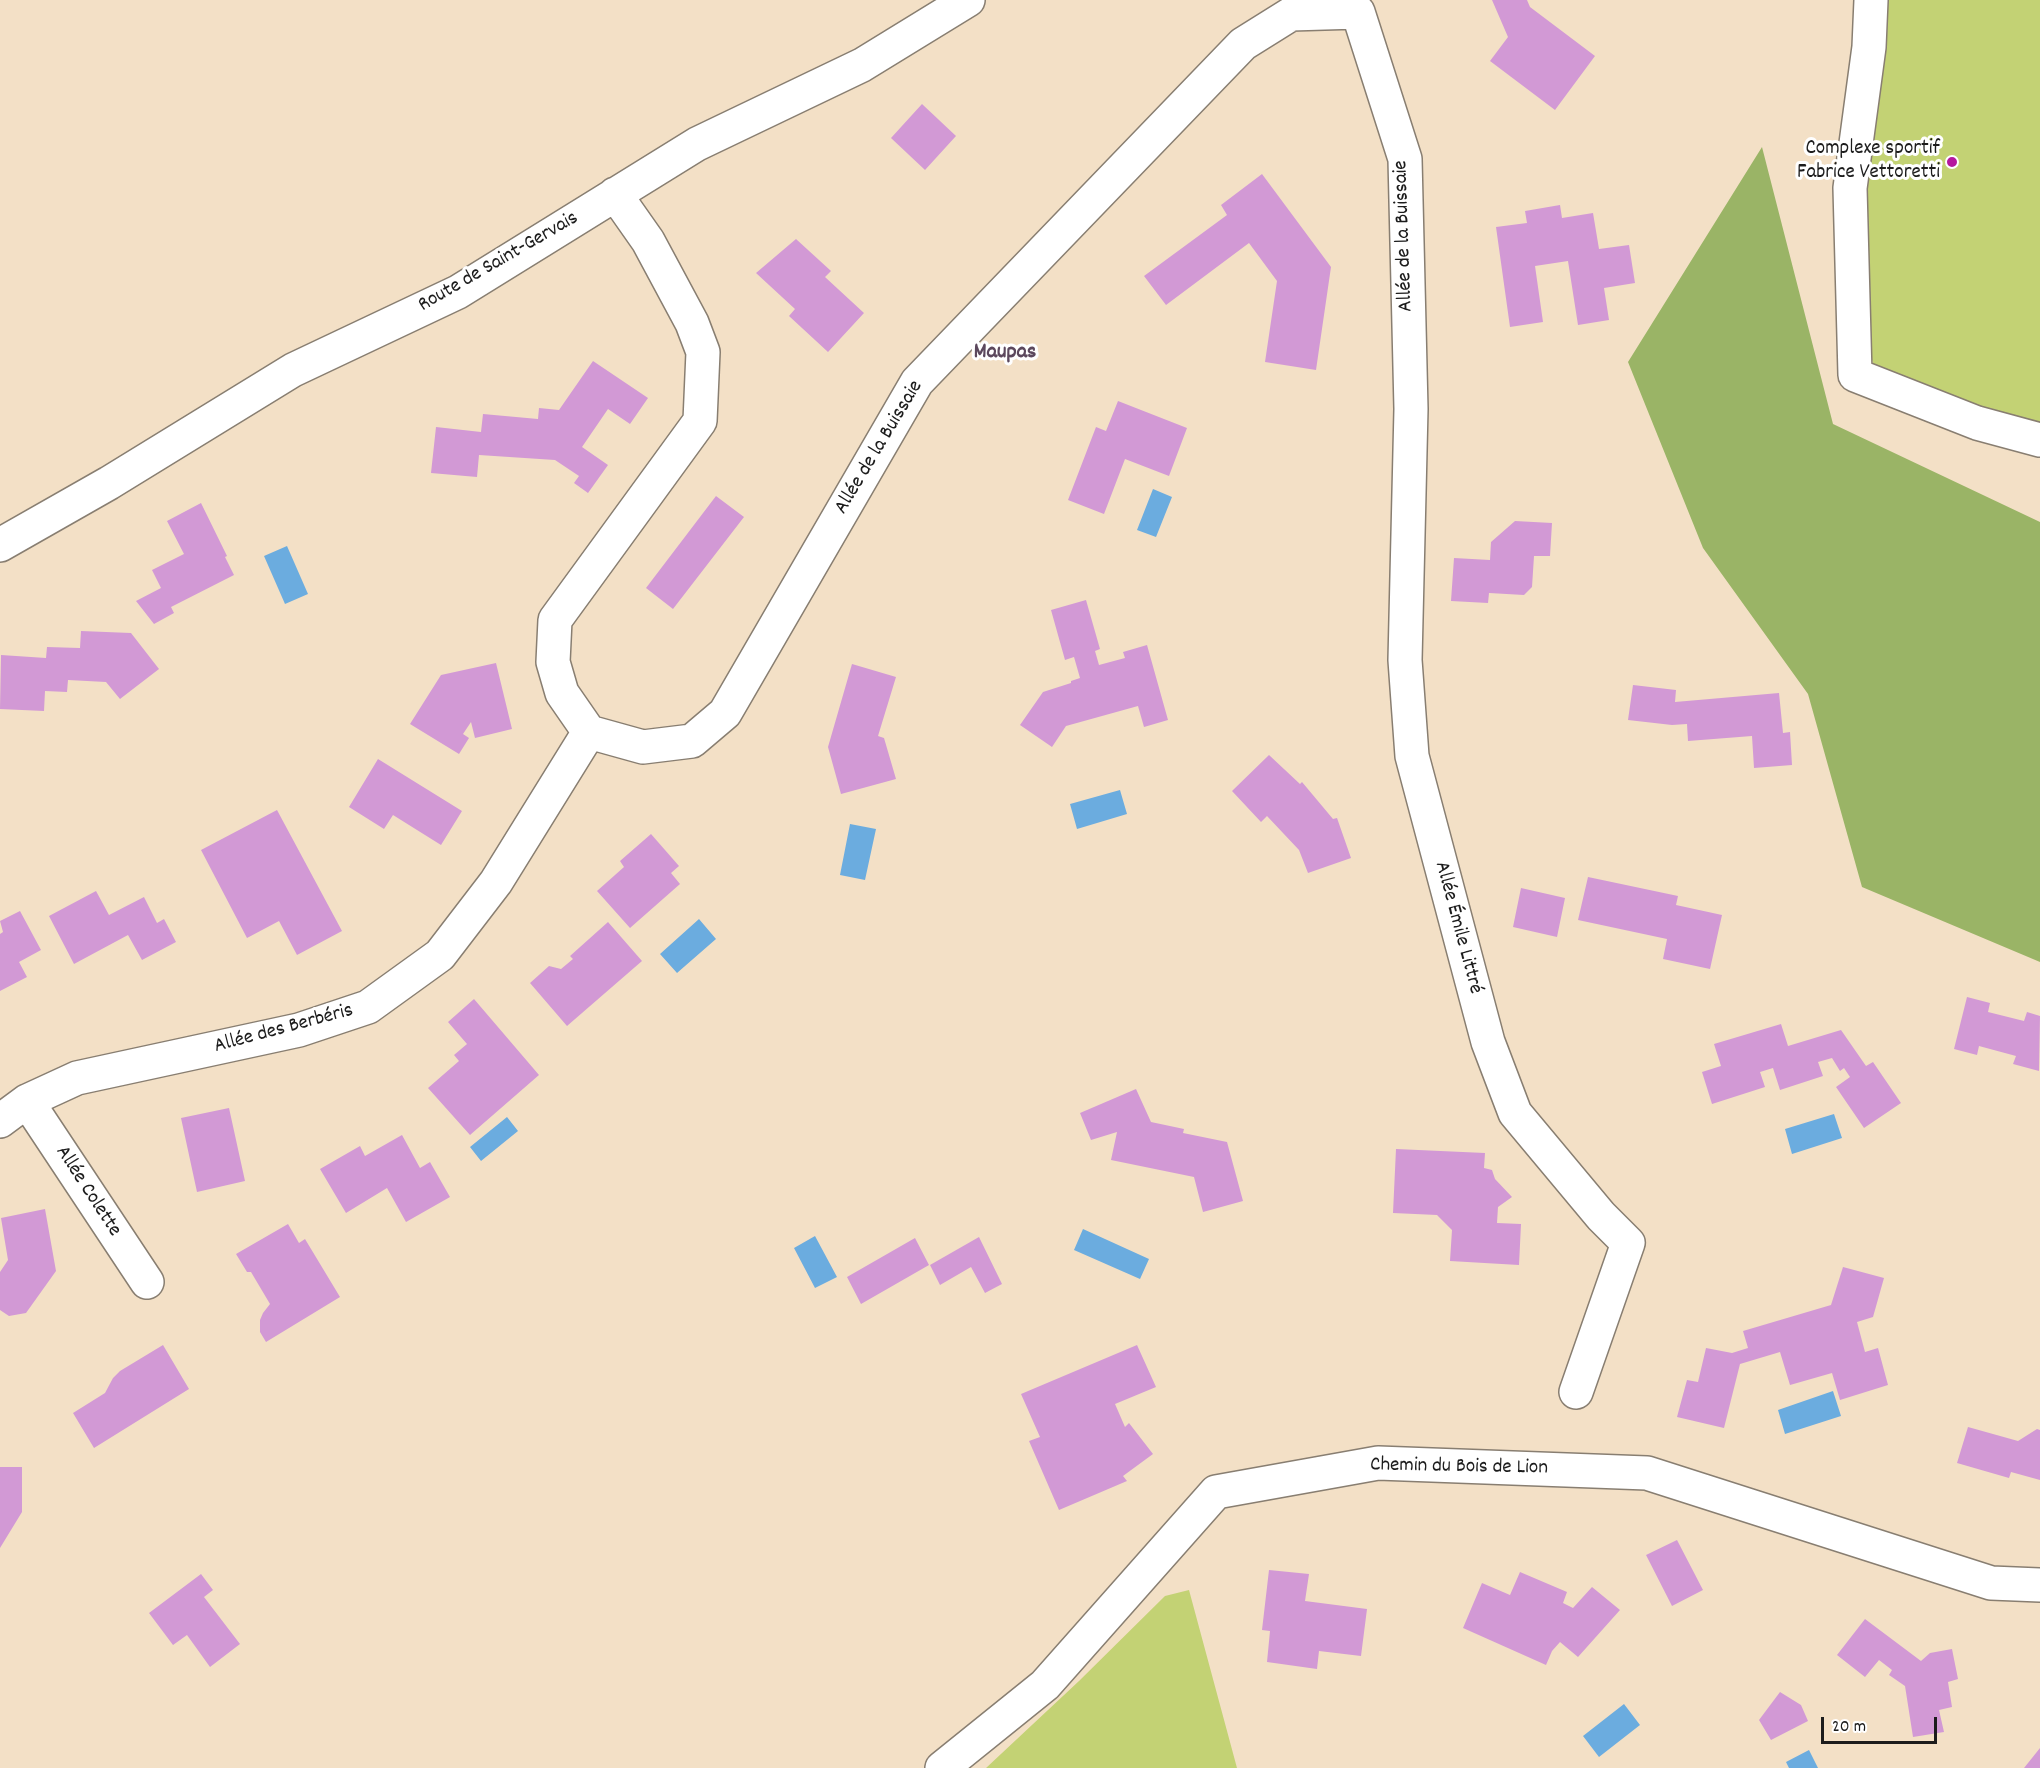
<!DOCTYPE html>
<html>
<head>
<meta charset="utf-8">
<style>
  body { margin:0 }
  #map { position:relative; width:2040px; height:1768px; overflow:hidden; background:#f3e0c6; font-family:Dekko,sans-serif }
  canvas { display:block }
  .scale { position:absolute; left:1821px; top:1717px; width:116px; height:27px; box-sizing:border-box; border:3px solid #1c1c1c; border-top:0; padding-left:8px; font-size:18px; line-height:21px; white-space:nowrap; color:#1c1c1c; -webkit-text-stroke:4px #fff; paint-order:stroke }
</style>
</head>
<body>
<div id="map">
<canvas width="2040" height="1768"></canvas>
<div class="scale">20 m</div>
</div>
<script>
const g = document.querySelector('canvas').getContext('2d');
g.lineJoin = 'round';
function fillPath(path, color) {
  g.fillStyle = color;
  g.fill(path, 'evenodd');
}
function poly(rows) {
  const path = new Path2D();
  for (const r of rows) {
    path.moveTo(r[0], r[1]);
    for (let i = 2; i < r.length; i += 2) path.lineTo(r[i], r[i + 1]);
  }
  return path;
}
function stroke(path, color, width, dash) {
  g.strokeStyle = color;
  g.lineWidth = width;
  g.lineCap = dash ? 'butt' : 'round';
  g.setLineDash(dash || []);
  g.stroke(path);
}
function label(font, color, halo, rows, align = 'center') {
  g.font = font + ' Dekko,sans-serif';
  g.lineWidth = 6;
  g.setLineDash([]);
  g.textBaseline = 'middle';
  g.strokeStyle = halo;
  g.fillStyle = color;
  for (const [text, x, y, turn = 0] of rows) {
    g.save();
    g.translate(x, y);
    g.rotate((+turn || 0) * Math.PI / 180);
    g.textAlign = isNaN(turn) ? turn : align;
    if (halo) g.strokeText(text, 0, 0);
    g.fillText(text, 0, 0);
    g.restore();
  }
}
fillPath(poly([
  [1882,0,2040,0,2040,430,1876,373,1855,303],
  [1189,1590,1237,1768,986,1768,1079,1681,1165,1596]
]), '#c3d274');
fillPath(poly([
  [1762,147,1833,424,2040,522,2040,962,1862,887,1808,694,1703,548,1628,362]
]), '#9ab466');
fillPath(poly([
  [1153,489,1172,497,1156,537,1137,530],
  [287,546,308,594,285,604,264,556],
  [1120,790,1127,814,1077,829,1070,804],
  [850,824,876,829,865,880,840,875],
  [699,919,716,939,677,973,660,954],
  [1834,1114,1842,1138,1792,1154,1785,1129],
  [507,1117,518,1131,481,1161,470,1147],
  [1083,1229,1149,1259,1140,1279,1074,1250],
  [815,1236,837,1277,815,1288,794,1248],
  [1833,1391,1841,1416,1785,1434,1778,1410],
  [1624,1704,1640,1725,1599,1757,1583,1736],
  [1809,1750,1818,1768,1789,1768,1786,1762]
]), '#6bacdf');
fillPath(poly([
  [1492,0,1527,0,1530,7,1595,56,1555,110,1490,61,1508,37],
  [922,104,956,136,925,170,891,138],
  [1262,174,1331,267,1316,370,1265,362,1277,281,1249,243,1166,305,1144,276,1227,215,1221,205],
  [1560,205,1562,218,1593,213,1599,249,1629,245,1635,283,1604,288,1609,320,1578,325,1568,261,1535,266,1543,322,1510,327,1496,227,1527,223,1525,211],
  [796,239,831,271,825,277,864,313,828,352,789,316,795,309,756,273],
  [593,361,648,398,630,424,608,409,582,447,608,465,588,493,574,483,579,476,555,460,479,455,477,477,431,473,436,427,481,432,483,414,538,419,539,408,559,410],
  [1118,401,1187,428,1169,476,1125,459,1104,514,1068,500,1096,427,1106,431],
  [716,496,744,517,673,609,646,588],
  [201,503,227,556,225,557,234,575,171,607,174,613,154,624,136,601,161,588,152,570,184,554,167,521],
  [1515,521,1552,523,1550,556,1534,556,1532,587,1524,595,1489,593,1488,603,1451,601,1454,558,1490,560,1491,542],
  [1086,600,1100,649,1095,651,1099,665,1125,658,1123,652,1147,645,1168,720,1144,727,1138,706,1066,726,1052,747,1020,725,1043,692,1071,683,1071,681,1080,678,1074,657,1065,660,1051,610],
  [81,631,131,633,159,669,120,699,106,682,68,680,67,692,45,691,44,711,0,709,1,655,46,658,47,647,80,648],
  [496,663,512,729,475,738,471,722,463,734,469,738,459,754,410,724,441,675],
  [852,664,896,677,878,736,884,738,896,779,841,794,828,747],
  [1633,685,1676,690,1675,702,1779,693,1783,733,1790,732,1792,765,1754,768,1752,736,1688,741,1687,724,1672,725,1628,720],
  [1269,755,1300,784,1302,782,1333,819,1337,818,1351,858,1308,873,1299,850,1267,816,1261,822,1232,791],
  [378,759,462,811,441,845,393,815,384,829,349,807],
  [277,810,342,931,297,955,279,921,247,938,201,850],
  [651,834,679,866,671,873,680,884,630,928,597,891,624,867,620,861],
  [1588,877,1678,896,1676,905,1722,915,1710,969,1663,959,1667,939,1578,920],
  [1521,888,1565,898,1557,937,1513,927],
  [96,891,109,915,144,897,157,923,164,919,176,942,142,960,128,935,74,964,49,916],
  [20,911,41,950,19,962,27,977,0,991,0,934,3,932,0,921],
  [608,922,642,961,567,1026,530,983,549,966,561,969,573,959,570,956],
  [1967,997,1990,1003,1988,1012,2024,1021,2027,1012,2040,1016,2039,1071,2013,1064,2016,1056,1979,1046,1977,1055,1954,1049],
  [474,999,539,1075,470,1135,428,1088,459,1061,454,1055,467,1044,448,1022],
  [1781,1024,1788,1046,1841,1030,1866,1066,1873,1062,1901,1103,1864,1128,1836,1087,1850,1077,1844,1068,1840,1071,1832,1058,1818,1062,1823,1076,1780,1090,1773,1068,1760,1072,1765,1087,1712,1104,1702,1072,1721,1066,1714,1044],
  [1136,1089,1151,1122,1184,1129,1183,1133,1227,1142,1243,1201,1203,1212,1194,1177,1111,1160,1117,1132,1091,1140,1080,1113],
  [229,1108,245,1181,197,1192,181,1118],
  [402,1135,420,1168,430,1162,450,1197,406,1222,387,1188,346,1213,320,1169,360,1146,365,1156],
  [1396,1149,1485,1153,1484,1168,1492,1170,1495,1179,1512,1197,1498,1207,1497,1223,1521,1224,1519,1265,1450,1261,1452,1230,1437,1215,1393,1213],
  [45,1209,56,1271,26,1313,9,1316,0,1310,0,1272,8,1260,1,1218],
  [288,1224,299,1243,305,1239,340,1297,266,1342,260,1332,260,1320,263,1313,270,1304,251,1272,247,1272,236,1254],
  [979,1237,1002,1284,985,1293,971,1267,940,1285,930,1265],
  [915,1238,929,1265,861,1304,847,1277],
  [1843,1267,1884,1278,1873,1317,1857,1322,1865,1352,1878,1348,1888,1385,1840,1400,1832,1373,1790,1385,1780,1352,1740,1364,1724,1428,1677,1417,1687,1380,1698,1382,1706,1348,1732,1353,1748,1348,1743,1331,1831,1305],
  [163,1345,189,1389,94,1448,73,1413,105,1393,113,1378,120,1371],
  [1137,1345,1156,1387,1115,1404,1125,1427,1129,1423,1153,1454,1123,1476,1127,1481,1059,1510,1029,1441,1040,1437,1021,1394],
  [1968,1427,2018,1441,2037,1429,2040,1430,2040,1480,2011,1472,2009,1478,1957,1463],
  [0,1467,22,1467,22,1512,0,1548],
  [1677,1540,1703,1590,1672,1606,1646,1555],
  [1269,1570,1309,1574,1305,1601,1367,1609,1361,1656,1319,1651,1317,1669,1267,1662,1270,1631,1262,1630],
  [1520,1572,1567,1592,1563,1603,1573,1608,1592,1587,1620,1610,1578,1657,1560,1642,1552,1651,1546,1665,1463,1628,1482,1583,1510,1595],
  [201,1574,213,1590,204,1597,240,1644,210,1667,187,1635,173,1645,149,1613],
  [1865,1619,1921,1661,1930,1653,1952,1649,1958,1679,1948,1682,1952,1707,1939,1710,1944,1732,1913,1737,1905,1686,1889,1675,1892,1670,1879,1660,1865,1677,1837,1655],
  [1780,1692,1801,1705,1808,1721,1771,1740,1759,1720],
  [2040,1748,2040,1768,2024,1768]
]), '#d299d5');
const minor = poly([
  [1871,0,1869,47,1850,188,1855,375,1977,423,2040,440],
  [615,194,648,241,692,323,703,352,700,421,555,620,553,662,562,693,589,732,643,747,692,741,725,713,917,382,1243,44,1291,14,1358,12,1405,159,1411,409,1405,660,1412,756,1488,1042,1515,1113,1601,1216,1628,1243,1576,1392],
  [0,545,109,483,293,370,458,292,697,144,862,65,968,0],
  [27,1101,147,1282],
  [0,1121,27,1101,77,1078,299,1030,368,1007,440,955,496,882,589,732],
  [942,1768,1045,1685,1216,1492,1378,1463,1647,1473,1991,1583,2040,1585]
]);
stroke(minor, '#887e71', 36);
stroke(minor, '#fff', 33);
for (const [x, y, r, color] of [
  [1952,162,6,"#b5179e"]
]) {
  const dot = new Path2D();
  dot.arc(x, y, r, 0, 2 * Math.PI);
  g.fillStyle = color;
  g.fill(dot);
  stroke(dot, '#fff', 2);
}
label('21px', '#1c1c1c', '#fff', [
  ["Complexe sportif",1940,150],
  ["Fabrice Vettoretti",1940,174]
], 'right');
label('21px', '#1c1c1c', '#fff', [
  ["Allée de la Buissaie",1405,236,-92],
  ["Route de Saint-Gervais",499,263,-30],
  ["Allée de la Buissaie",880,448,-59],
  ["Allée Émile Littré",1457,928,75],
  ["Allée des Berbéris",284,1030,-15],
  ["Allée Colette",87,1192,57],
  ["Chemin du Bois de Lion",1459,1468,1]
]);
label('bold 22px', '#5c485d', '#fff', [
  ["Maupas",1005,354]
]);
</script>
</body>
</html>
